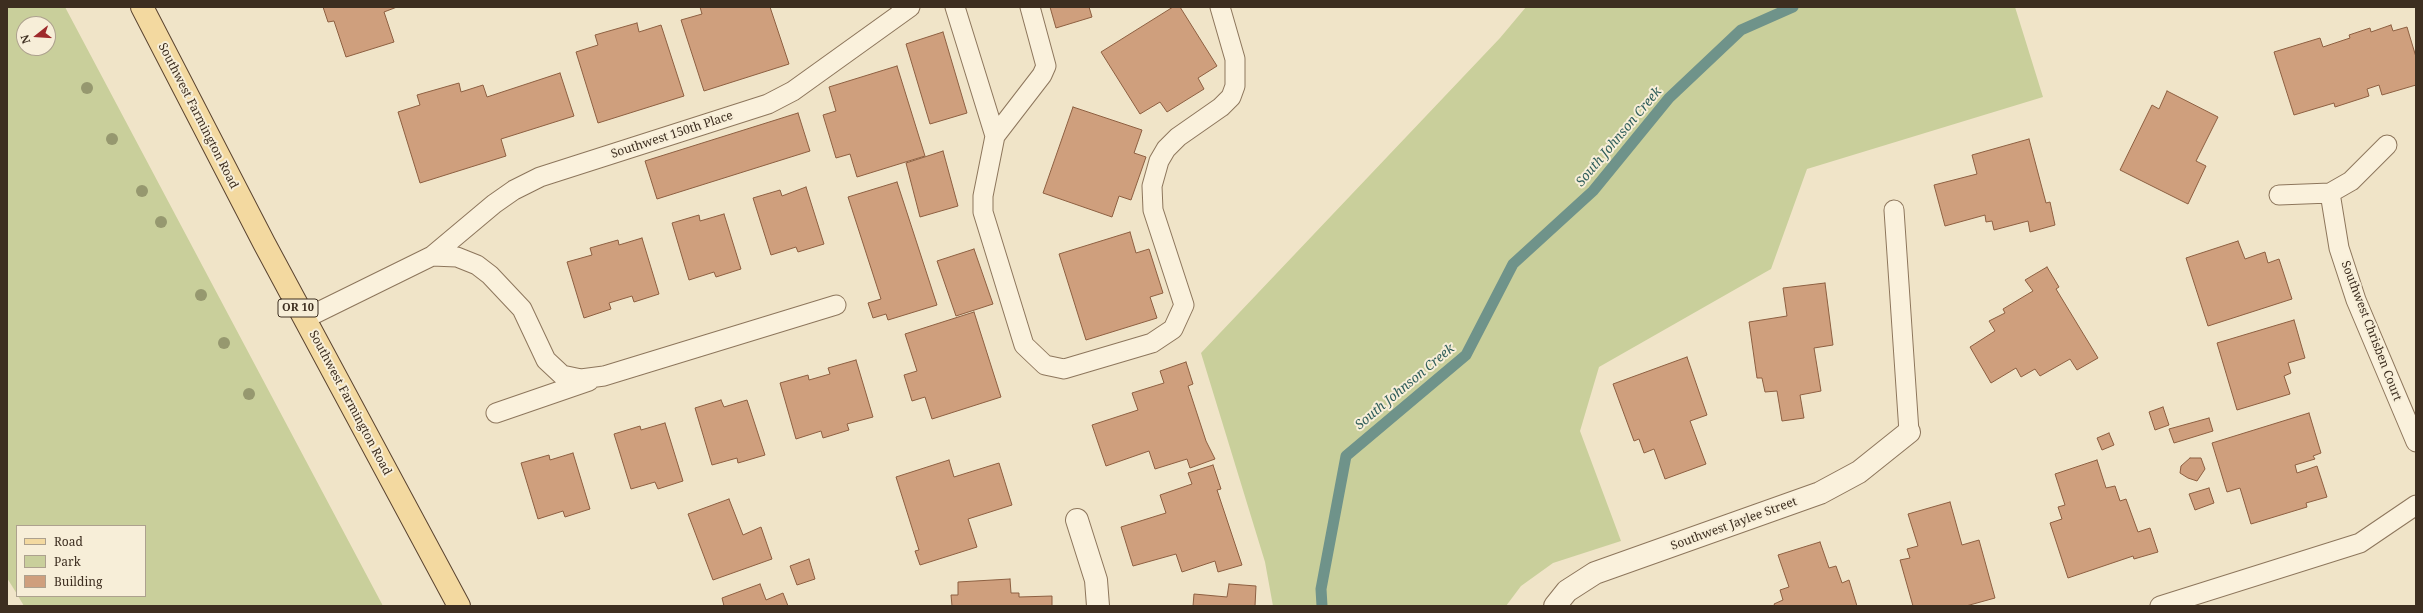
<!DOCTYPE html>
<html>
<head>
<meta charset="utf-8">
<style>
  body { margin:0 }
  #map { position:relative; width:2423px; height:613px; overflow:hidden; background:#f0e4c8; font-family:"Noto Serif",serif }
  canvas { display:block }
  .frame { position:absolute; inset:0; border:8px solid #3d2e20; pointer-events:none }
  .legend { position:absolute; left:16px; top:525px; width:130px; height:72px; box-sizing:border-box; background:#f7eed8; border:1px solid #ada18e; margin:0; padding:5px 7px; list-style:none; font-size:12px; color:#3d2e20 }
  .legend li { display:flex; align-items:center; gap:8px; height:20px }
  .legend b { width:20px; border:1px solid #ada18e }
  .north { position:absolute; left:16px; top:16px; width:40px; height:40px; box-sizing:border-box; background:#f7eed8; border:1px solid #ada18e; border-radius:50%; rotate:253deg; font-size:11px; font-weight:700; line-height:16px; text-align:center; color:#3d2e20 }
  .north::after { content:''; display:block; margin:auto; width:14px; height:18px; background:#9e2a2b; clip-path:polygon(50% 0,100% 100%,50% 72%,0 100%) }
</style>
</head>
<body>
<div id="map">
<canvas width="2423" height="613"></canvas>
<div class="frame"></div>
<ul class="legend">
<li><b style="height:5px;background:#f3d9a0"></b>Road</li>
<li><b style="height:11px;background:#c9cf9b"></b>Park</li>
<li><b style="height:11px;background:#cf9f7d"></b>Building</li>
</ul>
<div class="north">N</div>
</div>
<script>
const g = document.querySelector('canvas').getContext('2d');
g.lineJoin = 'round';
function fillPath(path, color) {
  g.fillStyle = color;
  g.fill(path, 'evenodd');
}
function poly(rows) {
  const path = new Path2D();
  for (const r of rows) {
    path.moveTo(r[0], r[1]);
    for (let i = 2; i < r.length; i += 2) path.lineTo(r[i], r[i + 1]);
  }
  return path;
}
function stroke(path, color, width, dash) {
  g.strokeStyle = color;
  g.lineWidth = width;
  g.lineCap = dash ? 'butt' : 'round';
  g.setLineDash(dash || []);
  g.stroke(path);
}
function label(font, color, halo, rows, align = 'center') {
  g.font = font + ' "Noto Serif",serif';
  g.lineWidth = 4;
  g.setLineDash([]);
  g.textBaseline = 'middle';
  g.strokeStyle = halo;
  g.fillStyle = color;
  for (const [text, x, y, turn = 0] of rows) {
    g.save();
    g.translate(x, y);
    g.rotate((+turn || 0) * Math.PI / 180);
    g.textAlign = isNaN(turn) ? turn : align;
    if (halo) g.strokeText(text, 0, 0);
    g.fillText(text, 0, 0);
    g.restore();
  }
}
fillPath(poly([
  [7,7,65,7,383,606,24,606,18,596,145,596,145,526,17,526,17,594,7,578],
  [24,24,48,24,48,48,24,48],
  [1526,7,2015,7,2043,97,1807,169,1771,269,1599,367,1580,431,1621,541,1553,563,1521,586,1506,606,1273,606,1265,562,1201,353,1500,38]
]), '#c9cf9b');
stroke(poly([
  [1322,606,1321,589,1346,456,1466,355,1513,264,1593,191,1669,98,1741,30,1793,7]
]), '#6f938a', 11);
const building = poly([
  [323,7,397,7,384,12,394,42,346,57,334,21,328,22,323,7],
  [700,7,770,7,789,64,704,91,681,20,702,14,700,7],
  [1050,7,1089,7,1092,17,1056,28,1050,7],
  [1173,7,1180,7,1217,66,1198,78,1204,89,1167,112,1160,102,1140,114,1101,52,1173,7],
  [637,23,639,32,661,25,684,96,598,123,576,52,598,45,595,35,637,23],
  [2391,25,2393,31,2407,27,2416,57,2416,85,2382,95,2379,85,2367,89,2369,96,2335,107,2334,103,2294,115,2274,52,2320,38,2323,47,2350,38,2349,35,2370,28,2371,32,2391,25],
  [943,32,967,113,930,124,906,44,943,32],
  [897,66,925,156,857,177,850,154,836,158,823,115,836,111,829,87,897,66],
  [560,73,574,116,501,139,506,156,420,183,398,112,420,105,417,95,459,83,461,92,483,85,487,97,560,73],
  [2167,91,2218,117,2196,161,2206,166,2188,204,2120,170,2152,105,2159,109,2167,91],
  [1073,107,1142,130,1134,153,1146,157,1131,200,1119,196,1112,217,1043,193,1073,107],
  [798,113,810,151,657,199,645,161,798,113],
  [2029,139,2046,203,2050,202,2055,225,2030,232,2028,221,1994,230,1992,221,1986,222,1985,215,1945,226,1934,185,1977,174,1972,155,2029,139],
  [943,151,958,206,920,217,906,163,943,151],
  [897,182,937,305,888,320,886,314,873,318,868,303,881,299,848,197,897,182],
  [806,187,824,244,798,252,796,247,771,255,753,198,780,190,782,196,806,187],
  [724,214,741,269,716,277,714,272,689,280,672,223,699,215,700,221,724,214],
  [1130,232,1136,253,1149,249,1163,293,1150,297,1157,318,1086,340,1059,254,1130,232],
  [642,238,659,294,634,302,632,296,609,303,611,309,584,318,567,262,592,255,590,248,618,240,619,245,642,238],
  [2238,241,2245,259,2265,252,2268,263,2279,259,2292,299,2208,326,2186,258,2238,241],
  [974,249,993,304,956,316,937,261,974,249],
  [2047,267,2059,287,2056,289,2098,358,2077,370,2070,359,2040,376,2035,369,2021,377,2016,368,1991,383,1970,347,1995,331,1989,321,2005,313,2003,309,2033,291,2025,280,2047,267],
  [1825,283,1833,345,1814,348,1821,391,1800,395,1804,418,1782,421,1777,391,1765,392,1762,378,1757,378,1749,322,1787,316,1783,288,1825,283],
  [974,312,1001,397,932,419,925,397,912,401,904,375,917,371,905,334,974,312],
  [2294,320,2305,358,2288,363,2291,373,2284,376,2290,394,2237,410,2217,343,2294,320],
  [1687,357,1707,415,1690,421,1706,464,1665,479,1654,449,1644,453,1639,439,1634,441,1613,384,1687,357],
  [856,360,873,417,847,424,849,430,823,438,821,431,796,439,780,383,808,375,809,380,830,374,828,368,856,360],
  [1186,362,1193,384,1188,386,1206,441,1215,459,1190,468,1187,459,1155,469,1149,451,1106,466,1092,425,1138,410,1132,393,1164,383,1160,371,1186,362],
  [721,400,724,407,747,400,765,455,738,463,737,458,712,465,695,408,721,400],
  [2163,407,2169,425,2155,430,2149,412,2163,407],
  [2309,413,2321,453,2313,456,2315,459,2295,465,2297,473,2317,466,2327,497,2306,503,2307,507,2251,524,2240,488,2227,492,2212,443,2309,413],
  [2209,418,2213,431,2174,443,2169,429,2209,418],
  [665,423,683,481,658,489,655,482,631,489,614,434,640,426,641,430,665,423],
  [2109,433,2114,445,2102,450,2097,438,2109,433],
  [573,453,590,509,565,517,563,511,538,519,521,463,549,455,550,460,573,453],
  [2190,458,2201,458,2205,469,2197,481,2188,478,2180,473,2181,466,2190,458],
  [949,460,954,477,999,463,1012,505,968,519,977,547,920,565,915,551,919,550,896,477,949,460],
  [2097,460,2106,488,2115,486,2120,501,2126,499,2138,532,2150,528,2158,552,2134,559,2133,556,2068,578,2050,523,2062,519,2058,507,2065,505,2055,474,2097,460],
  [1213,465,1221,489,1217,490,1242,565,1218,572,1215,561,1182,572,1176,554,1133,566,1121,527,1166,513,1160,495,1192,484,1188,473,1213,465],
  [2209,488,2214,503,2195,510,2189,494,2209,488],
  [729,499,743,535,761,527,772,559,713,580,688,514,729,499],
  [1950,502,1962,545,1979,540,1995,598,1966,606,1913,606,1900,560,1910,558,1907,549,1918,546,1908,514,1950,502],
  [1820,542,1829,568,1836,566,1842,583,1849,580,1857,606,1775,606,1774,604,1783,600,1780,590,1789,587,1778,555,1820,542],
  [809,559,815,579,797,585,790,566,809,559],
  [1010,579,1011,593,1019,593,1019,597,1052,596,1052,606,952,606,951,595,958,595,958,582,1010,579],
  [760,584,766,600,783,593,788,606,724,606,722,598,760,584],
  [1229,584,1256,586,1255,606,1193,606,1194,594,1227,597,1229,584]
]);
fillPath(building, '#cf9f7d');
stroke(building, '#8d5f41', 1);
const service = poly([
  [955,7,995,136,983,196,983,212,1024,345,1045,365,1064,369,1152,343,1173,329,1184,305,1153,210,1152,186,1159,161,1166,149,1178,137,1221,107,1231,97,1235,86,1235,59,1220,7],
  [995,136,1042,75,1046,66,1030,7],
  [2330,193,2339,248,2356,300,2416,442],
  [2279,195,2330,193,2351,181,2387,145],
  [1894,210,1909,432],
  [432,256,457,257,477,265,490,275,522,309,546,360,562,375,581,379,604,376,836,305],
  [304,319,432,256,494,204,514,190,540,177,768,104,793,91,910,7],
  [496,413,589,381],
  [2160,606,2360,543,2416,505]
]);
const minor = poly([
  [1077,520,1096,580,1098,606],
  [1555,606,1567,591,1595,573,1820,493,1859,472,1909,432]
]);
const primary = poly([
  [142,7,264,243,459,606]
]);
stroke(service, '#8d765c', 21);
stroke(minor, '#8d765c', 24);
stroke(primary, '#5b4430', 24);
stroke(service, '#faf1dc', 19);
stroke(minor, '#faf1dc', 22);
stroke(primary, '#f3d9a0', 22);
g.fillStyle = '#96986f';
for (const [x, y] of [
  [87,88],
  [112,139],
  [142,191],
  [161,222],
  [201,295],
  [224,343],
  [249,394]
]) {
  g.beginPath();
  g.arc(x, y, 6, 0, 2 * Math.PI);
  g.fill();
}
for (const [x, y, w] of [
  [298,308,40]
]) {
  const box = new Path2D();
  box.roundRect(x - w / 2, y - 9, w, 18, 3);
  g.fillStyle = '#f7eed8';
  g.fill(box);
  stroke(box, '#3d2e20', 1);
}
label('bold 11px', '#3d2e20', null, [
  ["OR 10",298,308]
]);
label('12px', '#3d2e20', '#f7eed8', [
  ["Southwest Farmington Road",198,116,63],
  ["Southwest 150th Place",672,135,-18],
  ["Southwest Chrisben Court",2371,331,69],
  ["Southwest Farmington Road",350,403,62],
  ["Southwest Jaylee Street",1734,524,-20]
]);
label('italic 13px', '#2f5d5a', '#f7eed8', [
  ["South Johnson Creek",1619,137,-50],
  ["South Johnson Creek",1405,387,-40]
]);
</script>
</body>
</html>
